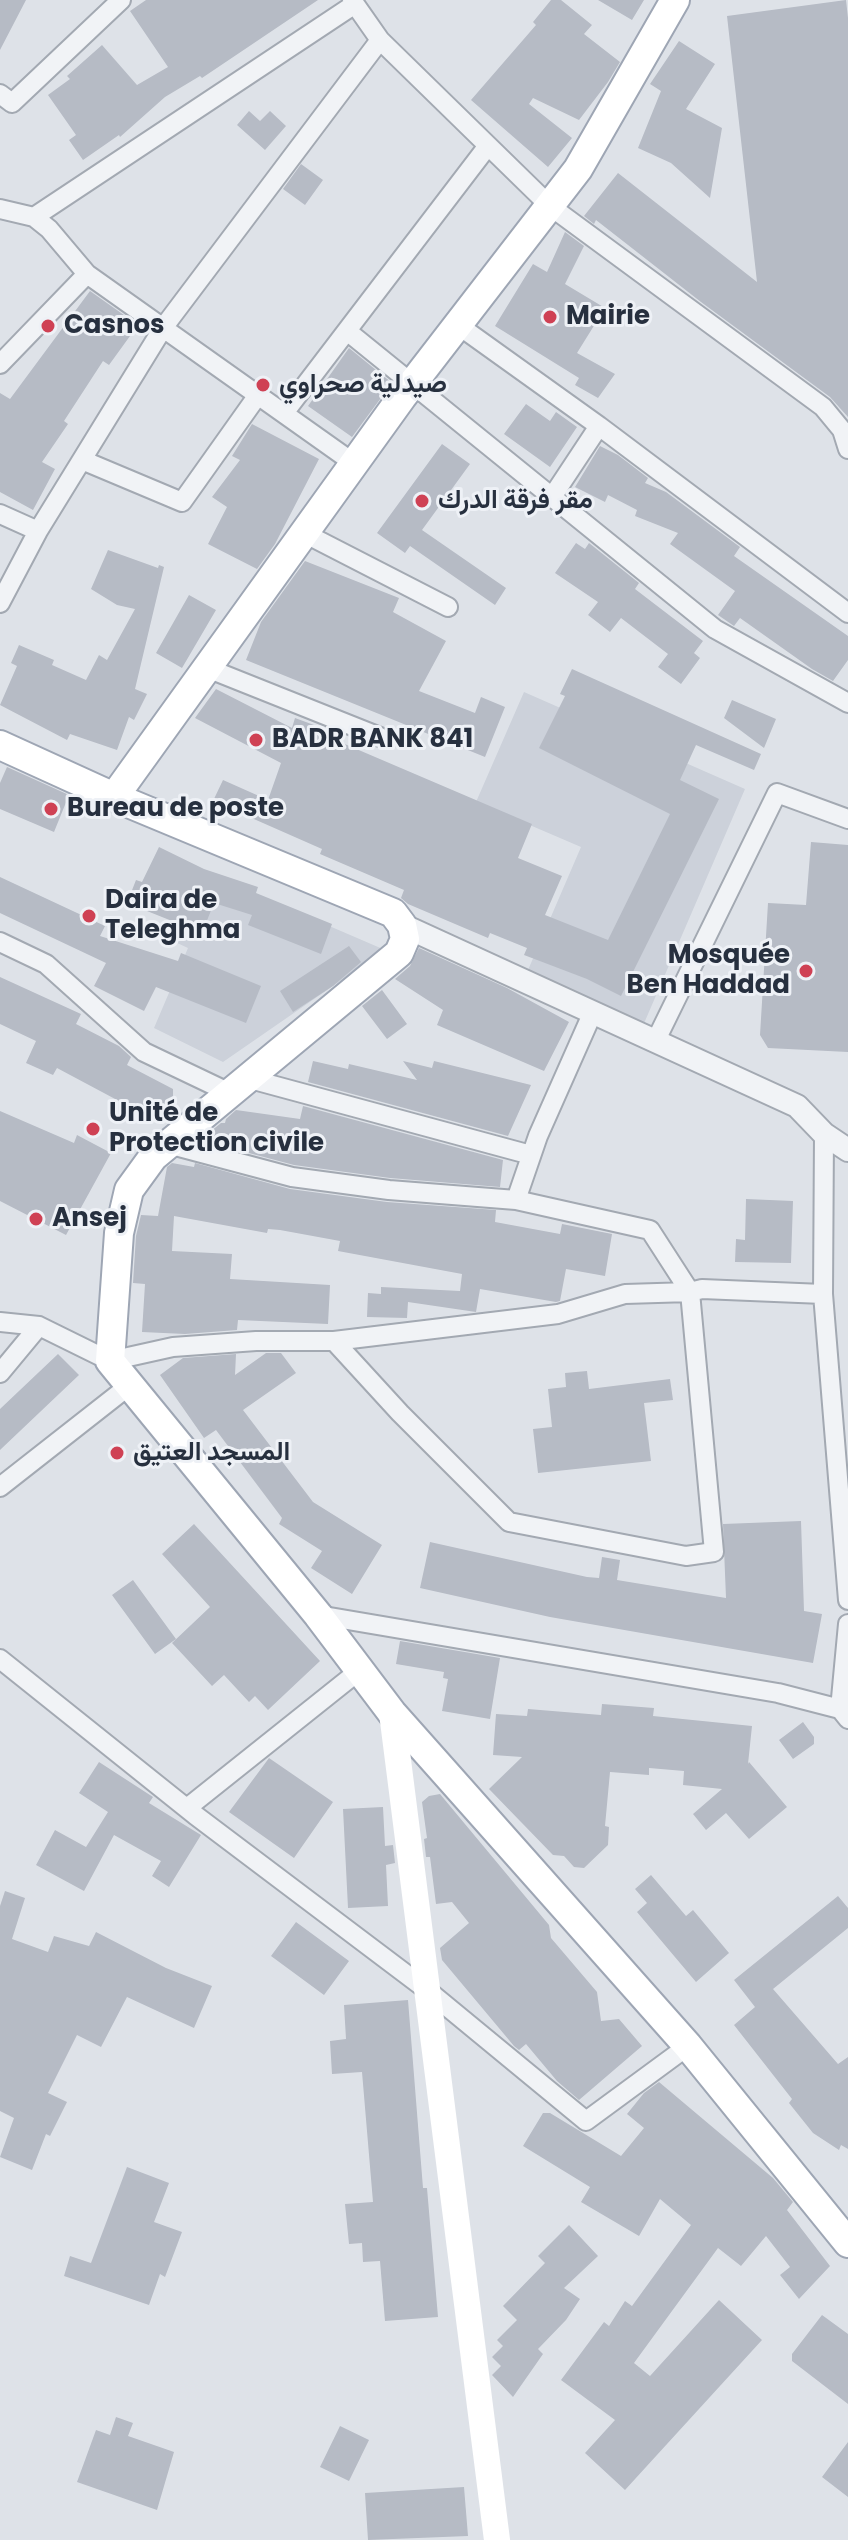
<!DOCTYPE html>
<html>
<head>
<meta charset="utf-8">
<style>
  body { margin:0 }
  canvas { display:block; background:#dee2e8 }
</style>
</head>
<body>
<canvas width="848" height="2540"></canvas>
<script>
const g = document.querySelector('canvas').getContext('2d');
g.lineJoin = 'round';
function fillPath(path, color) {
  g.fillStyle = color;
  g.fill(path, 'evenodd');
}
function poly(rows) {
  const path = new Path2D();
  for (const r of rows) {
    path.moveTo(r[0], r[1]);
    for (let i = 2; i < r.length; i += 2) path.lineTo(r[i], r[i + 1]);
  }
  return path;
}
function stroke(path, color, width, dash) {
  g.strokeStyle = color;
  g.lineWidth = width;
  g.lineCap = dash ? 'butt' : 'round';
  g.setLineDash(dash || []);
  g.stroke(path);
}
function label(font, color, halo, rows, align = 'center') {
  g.font = font + ' Poppins,Vazirmatn,sans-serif';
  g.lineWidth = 6;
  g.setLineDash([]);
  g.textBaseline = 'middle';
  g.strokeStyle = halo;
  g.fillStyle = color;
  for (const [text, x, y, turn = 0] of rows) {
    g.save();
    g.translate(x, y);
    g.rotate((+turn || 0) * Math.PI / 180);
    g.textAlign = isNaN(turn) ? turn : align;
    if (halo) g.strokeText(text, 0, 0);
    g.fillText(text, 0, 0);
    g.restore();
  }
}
fillPath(poly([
  [524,692,745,789,642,1028,525,977,581,847,476,802],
  [204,872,385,950,223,1062,154,1028,188,948,175,942]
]), '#ccd1da');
fillPath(poly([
  [0,0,26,0,0,50],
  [146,0,318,0,202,78,200,76,165,97,120,137,119,135,83,160,69,140,76,135,48,95,70,79,67,76,102,45,137,85,168,67,130,11],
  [551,0,561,0,592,25,584,34,620,62,608,82,579,120,533,98,529,104,572,138,548,167,471,100,536,25,533,22],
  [598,0,644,0,632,20],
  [846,0,848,18,848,417,830,397,701,302,596,220,594,224,584,216,618,173,757,282,727,16],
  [679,41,715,64,686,109,722,128,710,198,671,163,638,148,661,91,650,84],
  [249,111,260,121,270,111,286,126,265,150,237,125],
  [301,164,323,180,305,205,283,189],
  [565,232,584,246,565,284,605,308,577,353,615,374,598,398,575,385,579,378,495,326,533,264,547,272],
  [90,291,138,325,109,365,103,361,64,421,68,424,42,462,55,469,33,510,0,492,0,393,10,399],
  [349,348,392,383,352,437,308,406],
  [526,404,550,421,556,412,577,427,550,467,504,434],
  [252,424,319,459,275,544,257,569,208,544,227,507,212,497,240,460,232,456],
  [442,444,470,464,422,530,506,588,495,605,410,546,405,553,377,533],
  [600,446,618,455,648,478,645,483,666,492,740,547,734,556,848,636,848,660,833,681,812,669,740,618,734,626,718,615,735,591,670,544,678,533,635,516,637,510,608,495,605,502,575,487],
  [576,543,585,549,589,543,639,583,635,589,703,641,694,653,700,658,681,684,658,667,668,654,621,618,610,632,588,615,598,602,555,573],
  [108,550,158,568,159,565,164,567,135,689,147,694,134,720,129,717,117,750,70,734,67,740,0,705,17,666,11,663,19,645,54,660,52,665,86,680,99,655,107,660,135,609,117,605,91,589],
  [305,561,399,598,393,612,446,641,419,691,475,713,481,697,505,707,485,757,246,660,261,622],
  [189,595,216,610,182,668,156,653],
  [572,669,761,754,754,770,696,745,680,780,719,799,621,996,587,979,524,955,527,948,490,933,488,938,408,904,401,898,404,890,320,854,322,849,213,801,223,780,268,800,281,763,195,718,216,689,292,728,295,718,314,725,313,728,341,739,340,742,532,824,518,858,562,876,545,915,608,940,670,814,539,748,565,696,560,694],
  [732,700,776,719,764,748,724,718],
  [7,767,69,795,54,832,0,809,0,783],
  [811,842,848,845,848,1052,768,1048,760,1035,768,903,806,905],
  [159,847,204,869,258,887,256,893,332,924,321,954,248,925,252,915,214,903,202,933,127,903,136,880,142,882],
  [0,877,105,926,100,936,178,961,181,953,261,986,246,1023,156,987,144,1011,94,986,106,963,0,913],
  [349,946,361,962,333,986,293,1012,280,991],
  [419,948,507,988,569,1022,544,1071,437,1025,443,1010,395,979,410,966],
  [0,977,81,1014,76,1024,119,1046,131,1057,127,1065,173,1089,173,1096,165,1111,153,1105,147,1116,57,1068,53,1075,26,1063,36,1041,0,1024],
  [382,990,407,1024,387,1039,362,1006],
  [313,1061,348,1069,349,1064,417,1080,403,1061,432,1068,434,1061,531,1085,508,1136,308,1082],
  [303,1106,503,1160,500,1187,390,1178,294,1165,200,1140,221,1123,225,1123,226,1119,236,1110,300,1119],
  [0,1111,74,1143,77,1135,111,1153,66,1235,0,1201],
  [172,1163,194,1167,195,1163,290,1189,387,1202,496,1210,495,1222,560,1234,562,1224,612,1234,605,1276,566,1269,560,1301,556,1302,480,1289,476,1312,408,1302,407,1318,367,1317,368,1293,381,1294,381,1287,460,1291,462,1274,338,1251,340,1241,280,1230,268,1229,267,1233,174,1216,172,1251,232,1254,230,1279,330,1285,328,1324,238,1320,237,1330,185,1334,142,1332,145,1284,133,1283,136,1236,141,1215,158,1216,167,1167],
  [746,1199,793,1201,791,1263,735,1262,736,1239,745,1240],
  [266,1353,281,1353,296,1373,243,1410,313,1502,382,1545,352,1594,311,1568,322,1551,279,1524,282,1518,216,1430,204,1438,160,1375,183,1358,236,1354,235,1375],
  [58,1354,79,1375,0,1450,0,1409],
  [587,1371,589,1389,670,1379,673,1400,644,1403,651,1461,538,1473,533,1429,552,1427,548,1389,566,1387,565,1373],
  [801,1521,804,1611,822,1614,813,1663,550,1617,420,1588,430,1542,587,1577,599,1578,602,1557,620,1560,617,1580,726,1598,723,1524],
  [194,1524,320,1661,268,1710,255,1696,249,1702,224,1675,212,1686,172,1643,210,1607,162,1554],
  [133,1580,176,1639,155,1654,112,1595],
  [400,1641,500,1658,490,1719,442,1711,448,1679,443,1678,444,1672,396,1664],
  [602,1704,654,1708,653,1716,752,1726,748,1764,749,1762,787,1807,749,1839,726,1813,706,1830,693,1814,722,1789,683,1785,684,1771,649,1768,649,1775,610,1772,605,1826,609,1827,608,1845,584,1868,574,1867,564,1856,553,1855,489,1789,522,1757,493,1755,496,1714,527,1716,528,1709,601,1715],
  [803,1722,814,1737,814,1744,793,1759,779,1740],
  [269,1758,333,1802,294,1858,229,1812],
  [99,1762,153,1797,149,1803,201,1835,169,1887,152,1876,161,1861,114,1835,84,1891,36,1865,55,1830,86,1847,108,1812,79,1793],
  [440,1794,549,1925,551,1938,597,1992,601,2021,619,2019,642,2046,579,2100,557,2081,526,2044,519,2050,514,2046,442,1960,440,1948,469,1923,452,1902,436,1904,430,1857,426,1857,424,1839,427,1838,422,1802,429,1796],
  [383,1807,385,1846,393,1845,395,1863,386,1865,388,1906,348,1908,343,1809],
  [651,1875,686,1916,693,1910,729,1953,696,1982,637,1912,647,1903,635,1889],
  [5,1891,25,1898,12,1939,48,1952,54,1936,89,1946,96,1932,166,1968,212,1986,194,2028,127,1997,101,2047,77,2035,48,2093,67,2102,50,2136,46,2134,32,2170,0,2157,14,2118,0,2111,0,1906],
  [838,1896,848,1908,848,1928,773,1989,838,2064,848,2057,848,2149,841,2145,839,2150,813,2133,789,2103,792,2099,734,2025,755,2007,734,1980],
  [296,1922,349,1961,324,1995,271,1956],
  [408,2000,423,2188,427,2188,438,2317,385,2321,380,2261,363,2262,362,2243,349,2244,345,2204,373,2202,362,2072,332,2074,330,2041,346,2039,344,2005],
  [659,2082,773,2178,793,2202,787,2210,830,2266,799,2299,780,2275,790,2267,766,2236,741,2266,718,2248,634,2363,650,2376,719,2300,762,2340,625,2490,585,2453,615,2420,561,2380,604,2322,609,2326,625,2301,632,2306,691,2225,660,2199,639,2236,581,2202,590,2187,523,2146,543,2113,550,2113,621,2156,644,2128,627,2114,644,2093],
  [127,2167,169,2183,154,2222,182,2232,165,2277,160,2274,149,2305,64,2276,70,2256,91,2263],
  [569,2225,598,2256,564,2288,580,2299,566,2320,538,2349,543,2354,513,2397,492,2375,501,2366,492,2357,503,2346,497,2340,517,2320,503,2306,545,2263,538,2256],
  [822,2315,848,2334,848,2404,792,2361,792,2354],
  [116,2417,133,2423,128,2436,174,2452,157,2510,77,2482,96,2430,110,2435],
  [340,2426,369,2440,349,2481,320,2467],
  [848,2442,848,2497,822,2477],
  [464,2487,468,2536,368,2540,365,2493]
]), '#b6bbc5');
const minor = poly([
  [352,0,380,40,550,206,823,407,842,430,848,449],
  [0,94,12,103,121,0],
  [0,209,34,217,49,229,87,274,355,464],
  [34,217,355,4],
  [458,325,599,426,848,613],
  [347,331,715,629,848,703],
  [0,364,87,274],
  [284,413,487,147],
  [82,460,182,502,258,395],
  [552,497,599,426],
  [0,514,38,531],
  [304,533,448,607],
  [0,603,38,531,163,328,380,40],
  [207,668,380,737],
  [0,942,46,964,144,1052,232,1094],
  [655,1042,777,793,848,819],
  [250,1079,531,1155],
  [824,1134,823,1294,848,1600],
  [168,1144,292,1177,389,1190,516,1200,650,1230,690,1292,714,1552,686,1556,509,1522,400,1413,334,1341],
  [516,1200,538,1136,593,1012],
  [0,1322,39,1326,110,1361,173,1347,256,1341,334,1341,558,1314,625,1294,690,1292,702,1289,823,1294],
  [0,1373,39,1326],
  [0,1487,130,1385],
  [318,1615,778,1693,840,1709,848,1719],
  [0,1659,195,1815,427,1990,586,2121,688,2046],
  [840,1709,848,1624],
  [187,1808,360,1670]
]);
const tertiary = poly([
  [402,925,797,1106,824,1134,848,1150]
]);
const primary = poly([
  [0,745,114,797,393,913,402,925,405,939,399,953,153,1157,129,1190,119,1233,110,1361,318,1615,392,1713,688,2046,848,2243],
  [114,797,402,397,578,169,675,0]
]);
stroke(minor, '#a3a9b2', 22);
stroke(tertiary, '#a3a9b2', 26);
stroke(primary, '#9ea6b4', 32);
stroke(minor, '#f1f3f6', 18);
stroke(tertiary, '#f1f3f6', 22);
stroke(poly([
  [392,1713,497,2540]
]), '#fff', 26);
stroke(primary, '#fff', 28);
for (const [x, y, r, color] of [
  [550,317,8,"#cf4154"],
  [48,326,8,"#cf4154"],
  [263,385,8,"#cf4154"],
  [422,501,8,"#cf4154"],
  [256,740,8,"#cf4154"],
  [51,809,8,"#cf4154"],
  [89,916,8,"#cf4154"],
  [806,971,8,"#cf4154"],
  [93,1129,8,"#cf4154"],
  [36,1219,8,"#cf4154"],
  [117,1453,8,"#cf4154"]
]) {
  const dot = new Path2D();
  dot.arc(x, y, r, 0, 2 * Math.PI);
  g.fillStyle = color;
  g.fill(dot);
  stroke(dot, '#eef1f6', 3);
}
label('bold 26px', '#27303f', '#eef1f6', [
  ["Mairie",566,317],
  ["Casnos",64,326],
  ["صيدلية صحراوي",279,385],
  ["مقر فرقة الدرك",438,501],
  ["BADR BANK 841",272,740],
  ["Bureau de poste",67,809],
  ["Daira de",105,901],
  ["Teleghma",105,931],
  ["Mosquée",790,956,"right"],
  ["Ben Haddad",790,986,"right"],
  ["Unité de",109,1114],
  ["Protection civile",109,1144],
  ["Ansej",52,1219],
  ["المسجد العتيق",133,1453]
], 'left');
</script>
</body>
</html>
